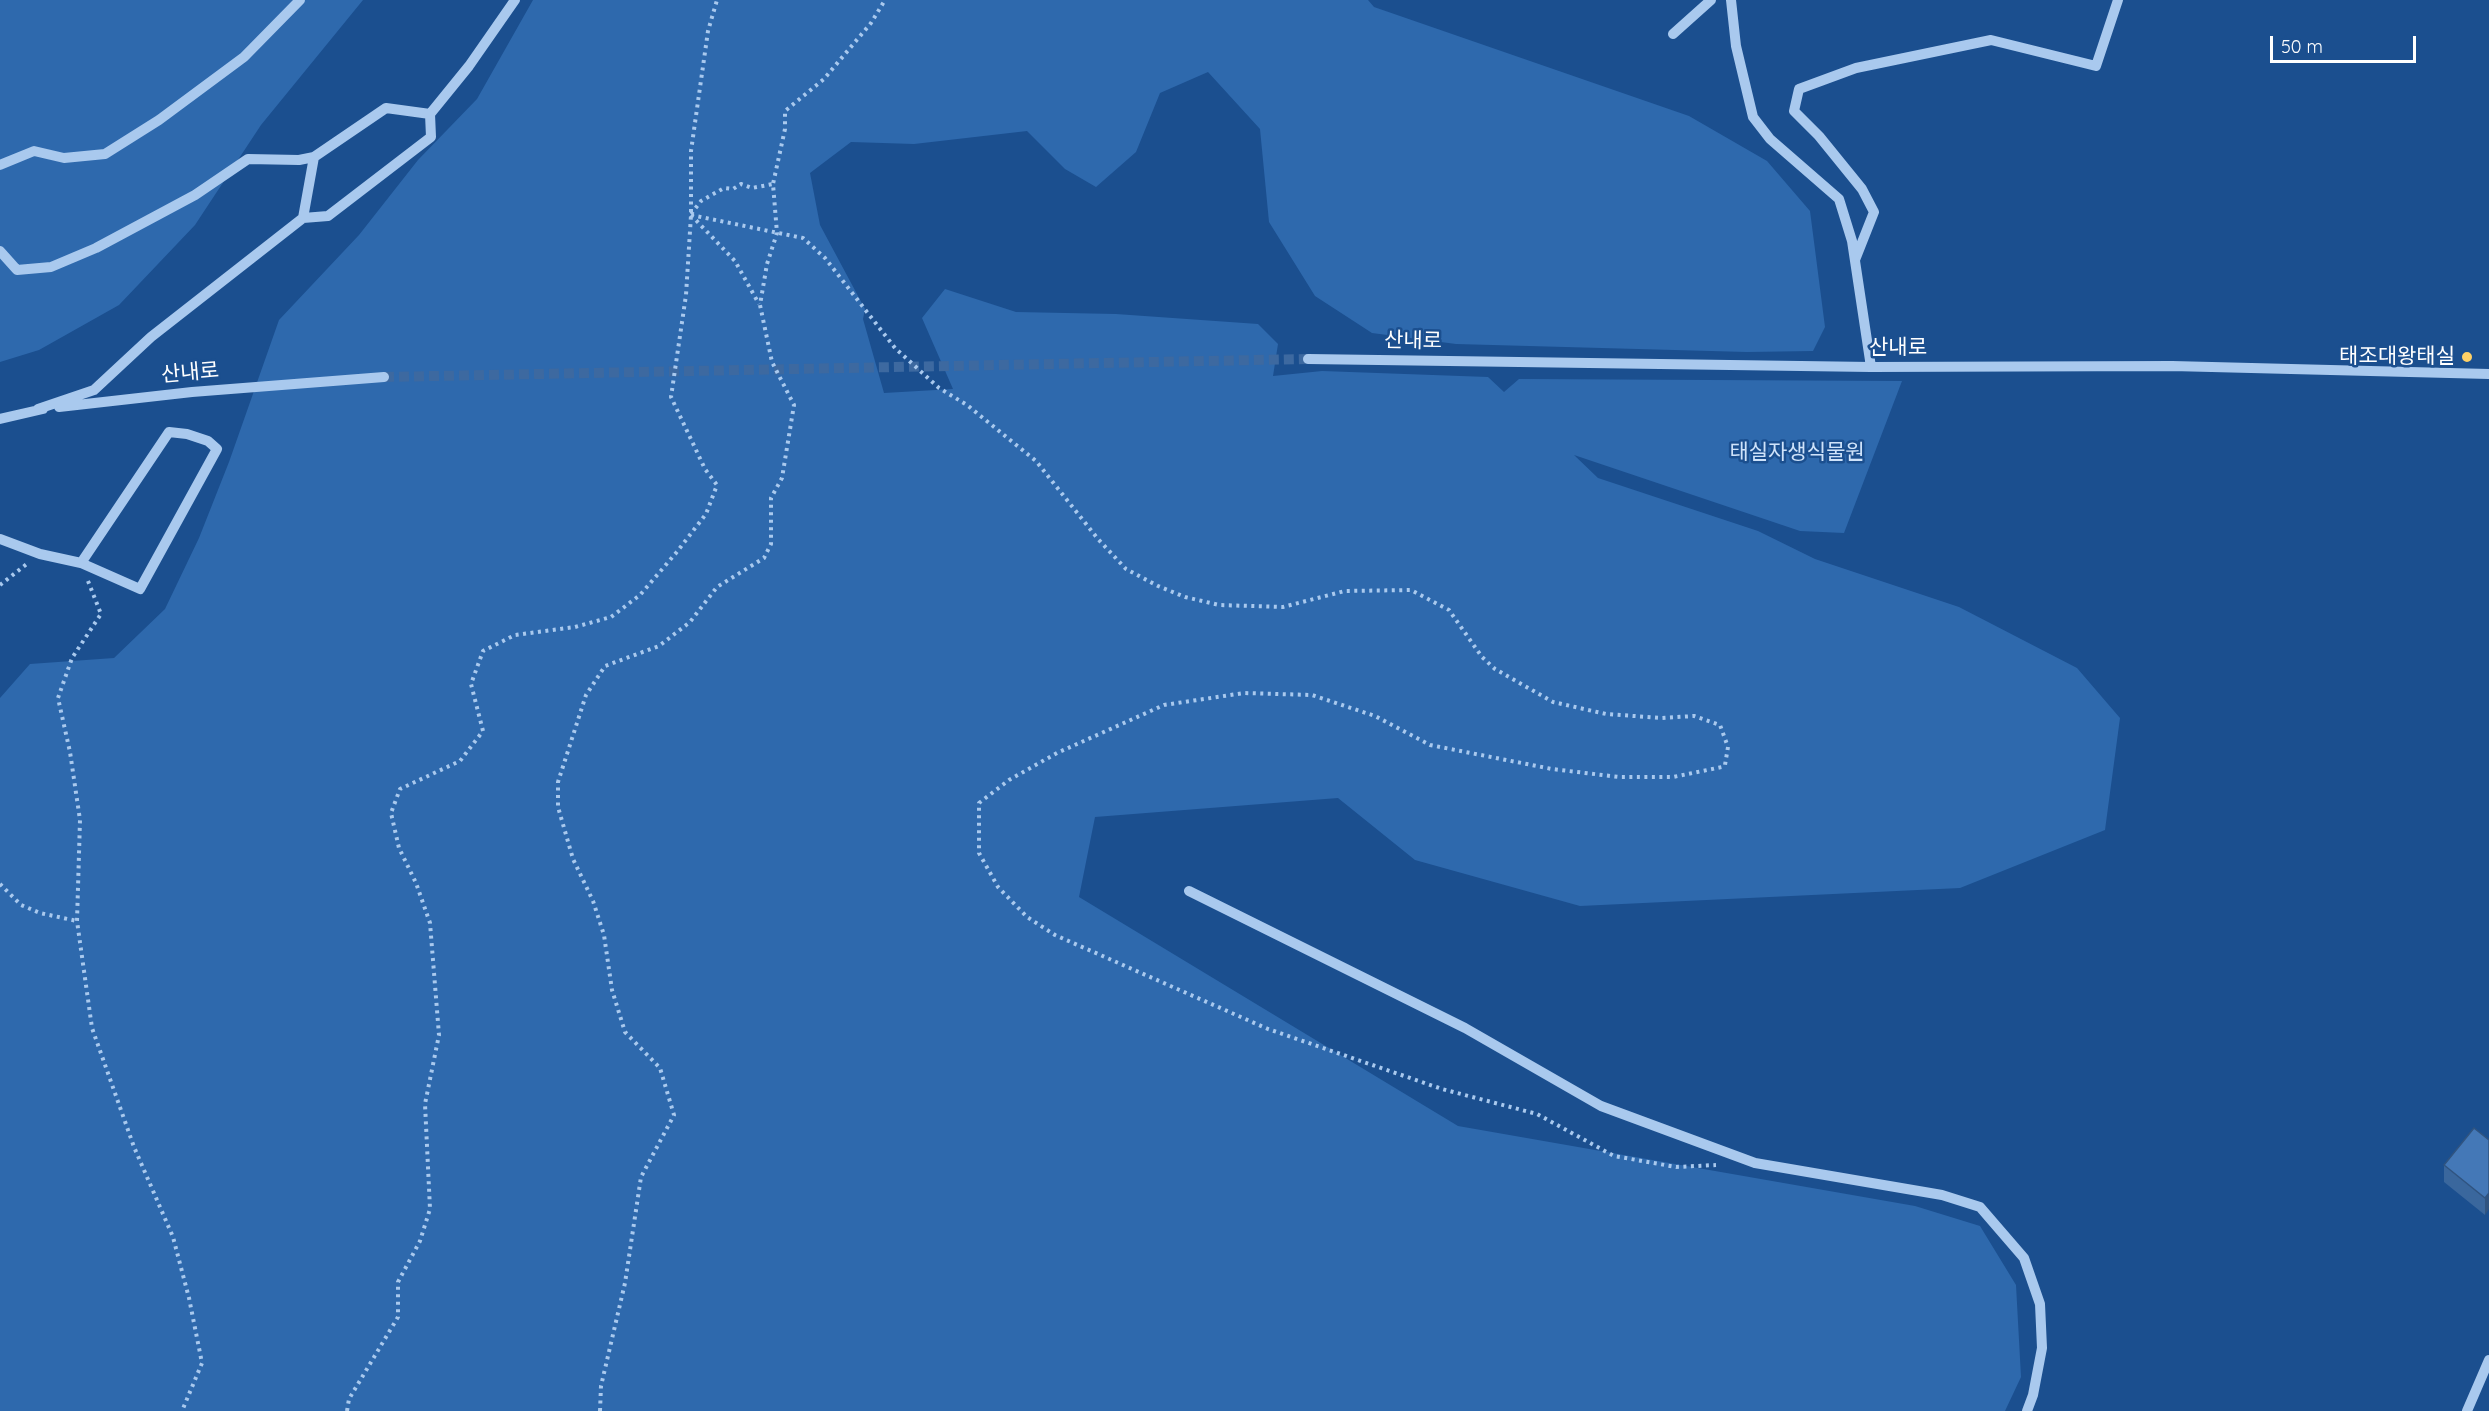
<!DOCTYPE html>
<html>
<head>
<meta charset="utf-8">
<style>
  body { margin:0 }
  #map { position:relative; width:2489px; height:1411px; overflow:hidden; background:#1b4f8f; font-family:Quicksand,sans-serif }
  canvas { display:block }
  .scale { position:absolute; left:2270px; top:36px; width:146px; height:27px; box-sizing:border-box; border:3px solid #fff; border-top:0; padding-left:8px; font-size:18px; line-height:21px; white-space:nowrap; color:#fff; -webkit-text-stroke:4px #1b4f8f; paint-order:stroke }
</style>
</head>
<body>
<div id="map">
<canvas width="2489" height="1411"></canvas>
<div class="scale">50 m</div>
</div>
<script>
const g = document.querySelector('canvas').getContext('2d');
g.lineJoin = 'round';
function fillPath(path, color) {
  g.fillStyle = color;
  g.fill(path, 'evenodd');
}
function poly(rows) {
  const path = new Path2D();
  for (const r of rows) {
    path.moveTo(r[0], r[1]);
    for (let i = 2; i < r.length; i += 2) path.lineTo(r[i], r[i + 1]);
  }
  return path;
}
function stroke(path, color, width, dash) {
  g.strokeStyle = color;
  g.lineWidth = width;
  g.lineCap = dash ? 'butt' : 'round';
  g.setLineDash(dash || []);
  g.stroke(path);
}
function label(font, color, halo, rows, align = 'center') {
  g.font = font + ' Quicksand,"Noto Sans KR",sans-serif';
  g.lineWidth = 5;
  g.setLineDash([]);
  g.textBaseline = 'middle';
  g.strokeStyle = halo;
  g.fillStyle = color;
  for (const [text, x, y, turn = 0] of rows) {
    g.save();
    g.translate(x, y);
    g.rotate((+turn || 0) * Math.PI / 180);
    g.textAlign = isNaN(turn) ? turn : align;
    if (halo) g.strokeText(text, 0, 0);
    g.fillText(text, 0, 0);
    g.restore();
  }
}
fillPath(poly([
  [0,0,363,0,261,125,195,225,119,305,39,350,0,362],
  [533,0,1368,0,1374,7,1689,116,1767,161,1810,211,1825,327,1813,351,1747,352,1456,344,1372,333,1315,296,1269,222,1260,129,1208,72,1160,93,1136,152,1096,187,1065,169,1027,131,914,144,851,142,810,173,820,225,865,309,863,319,884,393,953,389,922,318,945,289,1016,312,1116,314,1258,324,1278,344,1273,376,1322,371,1488,377,1504,392,1519,379,1902,381,1844,533,1800,531,1574,455,1598,478,1758,531,1815,559,1959,607,2077,668,2120,718,2105,830,1960,888,1580,906,1415,860,1338,798,1095,817,1079,897,1458,1126,1915,1206,1980,1226,2016,1285,2021,1377,2005,1411,0,1411,0,698,30,664,114,658,165,609,199,538,229,462,279,320,359,235,418,160,477,99]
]), '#2e69ad');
stroke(poly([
  [384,377,1308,359]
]), '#3d69a0', 10, [10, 5]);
stroke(poly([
  [691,214,701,201,724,188,733,189,741,184,752,188,773,184],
  [691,215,803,238,825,258,895,348,939,388,967,405,1036,461,1098,539,1126,569,1158,586,1185,597,1219,605,1283,607,1345,591,1411,590,1449,610,1482,657,1495,669,1553,702,1606,714,1662,718,1694,716,1720,725,1728,747,1725,765,1722,767,1673,777,1619,777,1552,769,1430,745,1375,716,1312,695,1244,693,1164,705,1057,753,1009,780,979,803,979,853,998,887,1027,917,1055,935,1268,1029,1442,1089,1537,1114,1614,1156,1676,1167,1716,1165],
  [691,215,735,261,759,304],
  [88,581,101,614,72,658,58,698,70,752,80,820,77,921,92,1028,134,1147,173,1237,189,1298,202,1363,182,1411],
  [0,585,28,563],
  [0,884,21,905,40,913,77,921],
  [347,1411,349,1399,398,1317,398,1282,420,1241,430,1209,425,1104,439,1035,430,923,416,883,399,848,391,813,400,789,460,761,483,731,471,684,483,651,515,635,575,627,611,617,640,595,676,553,706,514,717,485,705,469,671,397,686,295,691,215,691,151,708,31,717,0],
  [600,1411,601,1386,625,1283,641,1177,674,1115,660,1068,625,1032,612,990,604,935,593,901,573,859,558,807,558,782,586,695,605,666,659,646,690,622,717,587,764,558,771,544,771,498,782,478,794,405,772,362,760,305,767,264,777,233,773,184,785,129,785,111,824,79,871,23,885,0]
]), '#a9c9ee', 4, [3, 4.5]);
stroke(poly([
  [1731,0,1736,46,1753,117,1770,139,1839,199,1852,241,1871,367],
  [1673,34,1711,0],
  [0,165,34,151,64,158,105,154,159,120,244,57,300,0],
  [303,218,314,157,386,108,430,114],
  [0,251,17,270,51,267,96,248,195,195,248,159,299,160,314,157],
  [1855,260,1874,212,1862,189,1819,136,1794,111,1799,89,1856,68,1991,40,2096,66,2118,0],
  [1308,359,1871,367,2172,366,2489,374],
  [59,407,192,392,384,377],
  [38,409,94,390,151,337,303,218,328,216,431,137,430,114,469,66,515,0],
  [0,419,43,409],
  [0,539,40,554,81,563,140,589,217,449,208,441,187,434,169,432,81,563],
  [1189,891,1465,1028,1601,1106,1755,1163,1942,1195,1980,1207,2024,1258,2040,1304,2042,1348,2033,1395,2027,1411],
  [2467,1411,2489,1360]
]), '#a9c9ee', 10);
fillPath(poly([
  [2489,1140,2485,1215,2444,1182,2444,1165]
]), '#3a679d');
fillPath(poly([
  [2489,1193,2489,1209,2485,1215,2485,1198]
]), '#305480');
const building = poly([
  [2474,1128,2489,1140,2489,1193,2485,1198,2444,1165,2474,1128]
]);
fillPath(building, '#4478b7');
stroke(building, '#305480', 1.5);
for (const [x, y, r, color] of [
  [2467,357,6,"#ffd166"]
]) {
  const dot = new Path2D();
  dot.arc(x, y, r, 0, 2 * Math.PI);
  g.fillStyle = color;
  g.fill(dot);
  stroke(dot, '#1b4f8f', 2);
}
label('21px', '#fff', '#1b4f8f', [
  ["산내로",1413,341,1],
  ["산내로",1898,348],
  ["산내로",190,373,-5]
]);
label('21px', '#fff', '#1b4f8f', [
  ["태조대왕태실",2455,357]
], 'right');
label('21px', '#cfe3fa', '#1b4f8f', [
  ["태실자생식물원",1797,453]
]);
</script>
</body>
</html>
